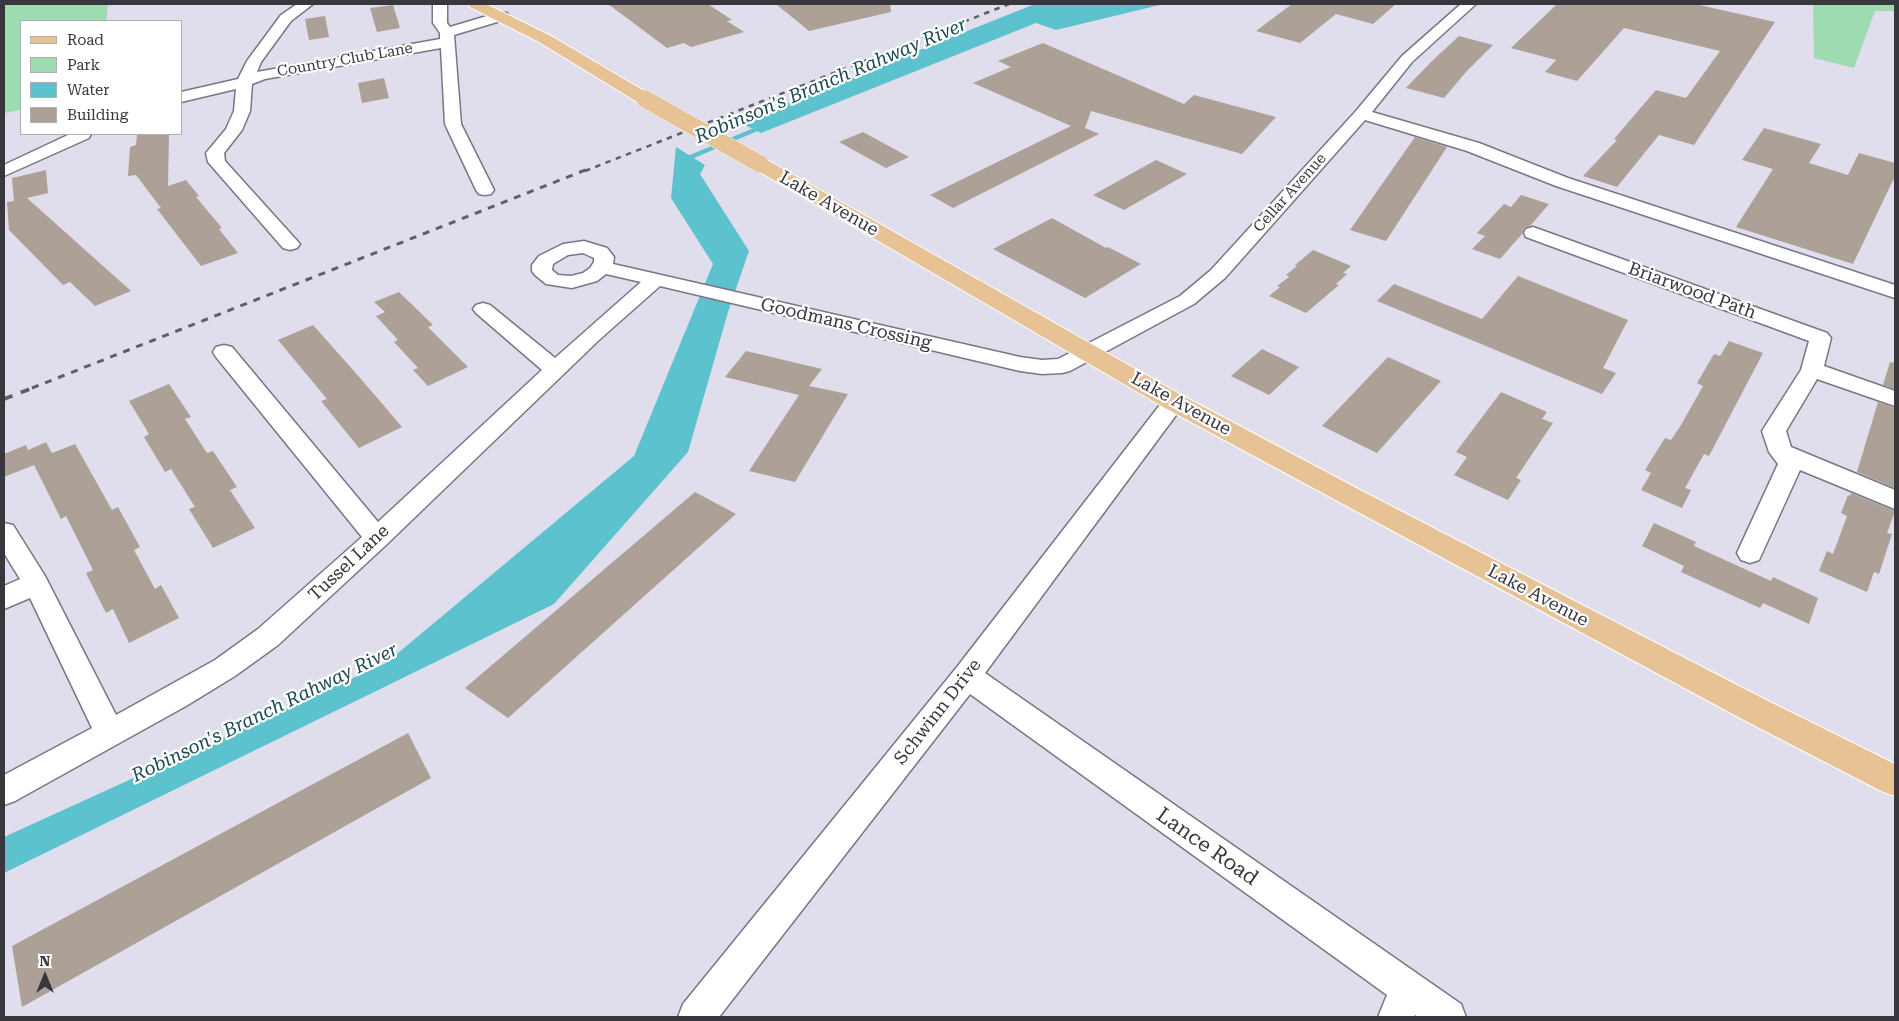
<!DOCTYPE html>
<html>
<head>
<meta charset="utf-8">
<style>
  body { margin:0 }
  #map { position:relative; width:1899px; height:1021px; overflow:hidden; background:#e0ddec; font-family:"Roboto Serif",serif }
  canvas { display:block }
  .frame { position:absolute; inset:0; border:5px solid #38373d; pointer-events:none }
  .legend { position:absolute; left:20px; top:20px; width:162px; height:115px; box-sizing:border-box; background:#fff; border:1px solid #afafb1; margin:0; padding:6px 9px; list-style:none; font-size:15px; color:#38373d }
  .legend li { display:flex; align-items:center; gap:10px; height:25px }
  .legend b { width:25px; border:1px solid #afafb1 }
  .north { position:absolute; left:20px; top:951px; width:50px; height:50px; -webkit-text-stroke:4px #fff; paint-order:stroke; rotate:0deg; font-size:14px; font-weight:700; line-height:20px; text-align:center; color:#38373d }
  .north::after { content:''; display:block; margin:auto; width:18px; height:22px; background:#38373d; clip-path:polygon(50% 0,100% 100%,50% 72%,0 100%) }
</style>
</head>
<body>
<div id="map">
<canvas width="1899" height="1021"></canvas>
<div class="frame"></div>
<ul class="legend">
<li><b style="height:6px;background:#e6c295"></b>Road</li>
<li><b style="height:14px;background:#9fdbb1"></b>Park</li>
<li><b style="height:14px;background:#5bc2ce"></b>Water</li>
<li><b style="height:14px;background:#ada096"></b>Building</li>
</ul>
<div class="north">N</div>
</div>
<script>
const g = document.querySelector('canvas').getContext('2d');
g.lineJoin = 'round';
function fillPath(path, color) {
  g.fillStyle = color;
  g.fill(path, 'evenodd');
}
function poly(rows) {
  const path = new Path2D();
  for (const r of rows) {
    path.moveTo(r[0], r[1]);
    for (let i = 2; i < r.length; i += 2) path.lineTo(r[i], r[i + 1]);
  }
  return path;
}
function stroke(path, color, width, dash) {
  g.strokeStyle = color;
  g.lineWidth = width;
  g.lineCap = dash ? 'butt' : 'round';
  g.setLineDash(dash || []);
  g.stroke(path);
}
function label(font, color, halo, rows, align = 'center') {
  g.font = font + ' "Roboto Serif",serif';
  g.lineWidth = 4.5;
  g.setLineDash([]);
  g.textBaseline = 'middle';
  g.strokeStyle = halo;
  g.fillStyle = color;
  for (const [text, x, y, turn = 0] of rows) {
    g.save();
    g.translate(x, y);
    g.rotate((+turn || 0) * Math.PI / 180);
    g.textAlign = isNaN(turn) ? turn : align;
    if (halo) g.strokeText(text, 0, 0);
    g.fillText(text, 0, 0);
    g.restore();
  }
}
fillPath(poly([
  [4,4,108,4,106,21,21,21,21,110,4,113],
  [1813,4,1895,4,1895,11,1875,11,1854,68,1814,58]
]), '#9fdbb1');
fillPath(poly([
  [1035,4,1164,4,1056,30,1036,23,761,133,739,122],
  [676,147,705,165,700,174,749,251,728,312,688,452,554,604,4,873,4,837,386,663,634,456,713,264,671,198]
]), '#5bc2ce');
stroke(poly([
  [684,163,686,159,764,126]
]), '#5bc2ce', 4.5);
fillPath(poly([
  [608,4,708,4,732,20,727,21,744,32,691,47,684,43,667,48],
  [776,4,890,4,891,12,809,31],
  [1292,4,1396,4,1373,24,1336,14,1300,43,1256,31],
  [1557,4,1695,4,1775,22,1694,145,1659,135,1617,187,1583,176,1617,140,1614,139,1656,90,1686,98,1720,51,1624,28,1577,81,1545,72,1556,60,1511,48],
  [393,5,400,28,377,32,370,8],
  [325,16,329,37,309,40,305,19],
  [1459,36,1493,45,1466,72,1444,98,1406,88,1431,62],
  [1043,43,1184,104,1194,95,1276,117,1242,154,1091,111,1085,128,1099,134,953,208,930,195,1071,126,973,83,1011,67,998,61],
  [384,78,389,98,362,103,358,83],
  [1764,128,1821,144,1809,163,1848,175,1859,153,1895,163,1895,176,1853,264,1736,227,1773,169,1742,160],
  [863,132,909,157,886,168,839,142],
  [137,134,169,134,168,186,186,180,199,196,196,197,222,228,219,229,238,253,201,266,157,209,161,208,136,175,128,176,130,147,136,145],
  [1415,137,1447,147,1386,241,1350,230],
  [1156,160,1187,174,1124,210,1093,195],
  [46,170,48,193,27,198,131,291,95,306,70,282,63,285,9,230,7,202,14,201,12,178],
  [1521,195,1549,204,1530,226,1524,228,1522,234,1500,259,1472,249,1485,236,1477,233,1504,204,1511,207],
  [1052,218,1106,248,1108,247,1141,264,1085,298,993,249],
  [1313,250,1351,266,1343,273,1347,274,1336,284,1339,285,1306,313,1269,296,1280,287,1277,286,1289,277,1286,275,1297,266,1295,265],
  [1518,276,1628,320,1603,368,1616,373,1602,394,1377,301,1394,284,1482,319],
  [399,292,433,325,428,327,468,367,428,386,413,370,418,368,394,342,398,340,376,316,385,312,374,302],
  [313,325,361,379,402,427,359,448,321,401,327,399,278,340],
  [1729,341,1763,353,1709,456,1704,454,1685,488,1691,490,1682,508,1641,490,1651,473,1645,470,1665,438,1671,440,1681,425,1703,386,1697,383,1714,354,1720,356],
  [1262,349,1299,367,1269,395,1231,376],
  [746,351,822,369,809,386,848,394,795,482,749,471,799,395,725,377],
  [1388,357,1441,381,1377,453,1322,426],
  [1890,362,1895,363,1895,389,1883,385],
  [169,384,191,417,185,419,207,453,213,451,237,487,230,490,255,528,213,548,189,509,195,507,171,469,165,472,144,437,149,434,129,401],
  [1501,392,1547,412,1542,419,1553,423,1516,478,1521,480,1508,500,1454,475,1467,457,1456,452],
  [1878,402,1895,408,1895,488,1857,472],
  [46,442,52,453,75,444,112,510,118,507,140,547,134,550,155,589,161,585,179,618,129,643,113,609,106,613,86,573,93,570,66,516,61,519,34,465,4,477,4,454,26,445,28,450],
  [695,492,736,514,508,718,465,688],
  [1851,493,1895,511,1887,533,1892,534,1879,574,1874,572,1867,592,1819,571,1827,551,1833,554,1847,516,1841,513,1848,495,1850,496],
  [1654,523,1696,542,1694,546,1771,581,1773,577,1818,598,1809,624,1763,603,1760,608,1681,572,1684,566,1642,546],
  [408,733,431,778,22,1007,12,946]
]), '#ada096');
const minor = poly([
  [297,4,313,4,291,21,261,62,257,72,440,39,440,33,433,23,433,4,447,4,447,23,450,27,497,13,507,13,509,16,507,19,454,35,461,124,494,190,491,194,485,195,479,194,476,190,445,124,441,48,265,79,252,84,250,111,242,130,224,153,225,161,300,244,297,248,290,250,283,248,208,162,206,153,226,129,234,111,236,89,181,102,181,92,238,79,247,61,281,15,297,4],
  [1461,4,1476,4,1412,62,1372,112,1479,143,1568,178,1895,285,1895,298,1556,186,1467,151,1365,120,1225,278,1194,304,1070,371,1062,373,1042,374,1020,371,660,286,599,340,386,545,278,645,235,676,186,706,15,801,4,805,4,775,92,728,30,598,4,609,4,586,20,579,4,553,4,523,13,525,45,576,116,715,215,660,258,629,362,537,216,357,213,352,216,347,224,345,232,347,378,522,542,370,476,313,473,309,476,305,483,303,490,305,555,358,641,282,606,274,597,281,572,288,546,284,535,275,532,271,532,265,539,256,563,244,584,241,607,248,614,257,613,264,1020,357,1042,360,1058,359,1180,296,1211,270,1356,111,1402,56,1461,4],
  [583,253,594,258,594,262,590,268,583,273,571,276,558,275,552,270,553,264,568,255,583,253],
  [70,134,91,134,89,138,4,176,4,165,70,134],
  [1533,227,1827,333,1831,338,1824,366,1895,391,1895,406,1817,379,1786,431,1791,447,1895,490,1895,509,1800,470,1759,560,1750,563,1741,560,1737,553,1778,464,1769,452,1762,431,1801,370,1809,341,1526,237,1524,233,1526,229,1533,227],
  [1174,395,1182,397,1185,402,1182,407,985,673,1461,1004,1466,1017,1418,1017,1415,1015,1414,1017,1378,1017,1387,995,970,694,719,1017,678,1017,683,1004,957,667,1166,397,1174,395]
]);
const major = poly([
  [468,4,486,4,551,36,651,95,654,99,651,103,645,104,639,103,539,42,470,7,468,4],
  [760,158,767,160,1183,396,1360,490,1764,699,1895,764,1895,796,1883,792,1742,719,1165,408,753,168,751,164,753,160,760,158]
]);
stroke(minor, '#797684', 3);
stroke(major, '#fff', 2);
fillPath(minor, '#fff');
fillPath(major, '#e6c295');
stroke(poly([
  [585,171,1009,4]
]), '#605f67', 2.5, [5.5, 5.5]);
stroke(poly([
  [32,388,588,169]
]), '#605f67', 3, [7, 7]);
stroke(poly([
  [4,399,35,387]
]), '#605f67', 4, [9, 9]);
const majorBridge = poly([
  [645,99,760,164]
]);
stroke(majorBridge, '#fff', 18, []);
stroke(majorBridge, '#e6c295', 17);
label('15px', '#38373d', '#fff', [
  ["Country Club Lane",345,60,-10],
  ["Cellar Avenue",1290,193,-48]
]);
label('18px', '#38373d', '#fff', [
  ["Lake Avenue",829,204,30],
  ["Briarwood Path",1692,291,20],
  ["Goodmans Crossing",846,324,13],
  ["Lake Avenue",1181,404,29],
  ["Tussel Lane",349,563,-43],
  ["Lake Avenue",1538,596,28],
  ["Schwinn Drive",938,712,-52]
]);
label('italic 19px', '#1c4b50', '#fff', [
  ["Robinson's Branch Rahway River",831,81,-23],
  ["Robinson's Branch Rahway River",265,713,-26]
]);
label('21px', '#38373d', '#fff', [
  ["Lance Road",1207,847,35]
]);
</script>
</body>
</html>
